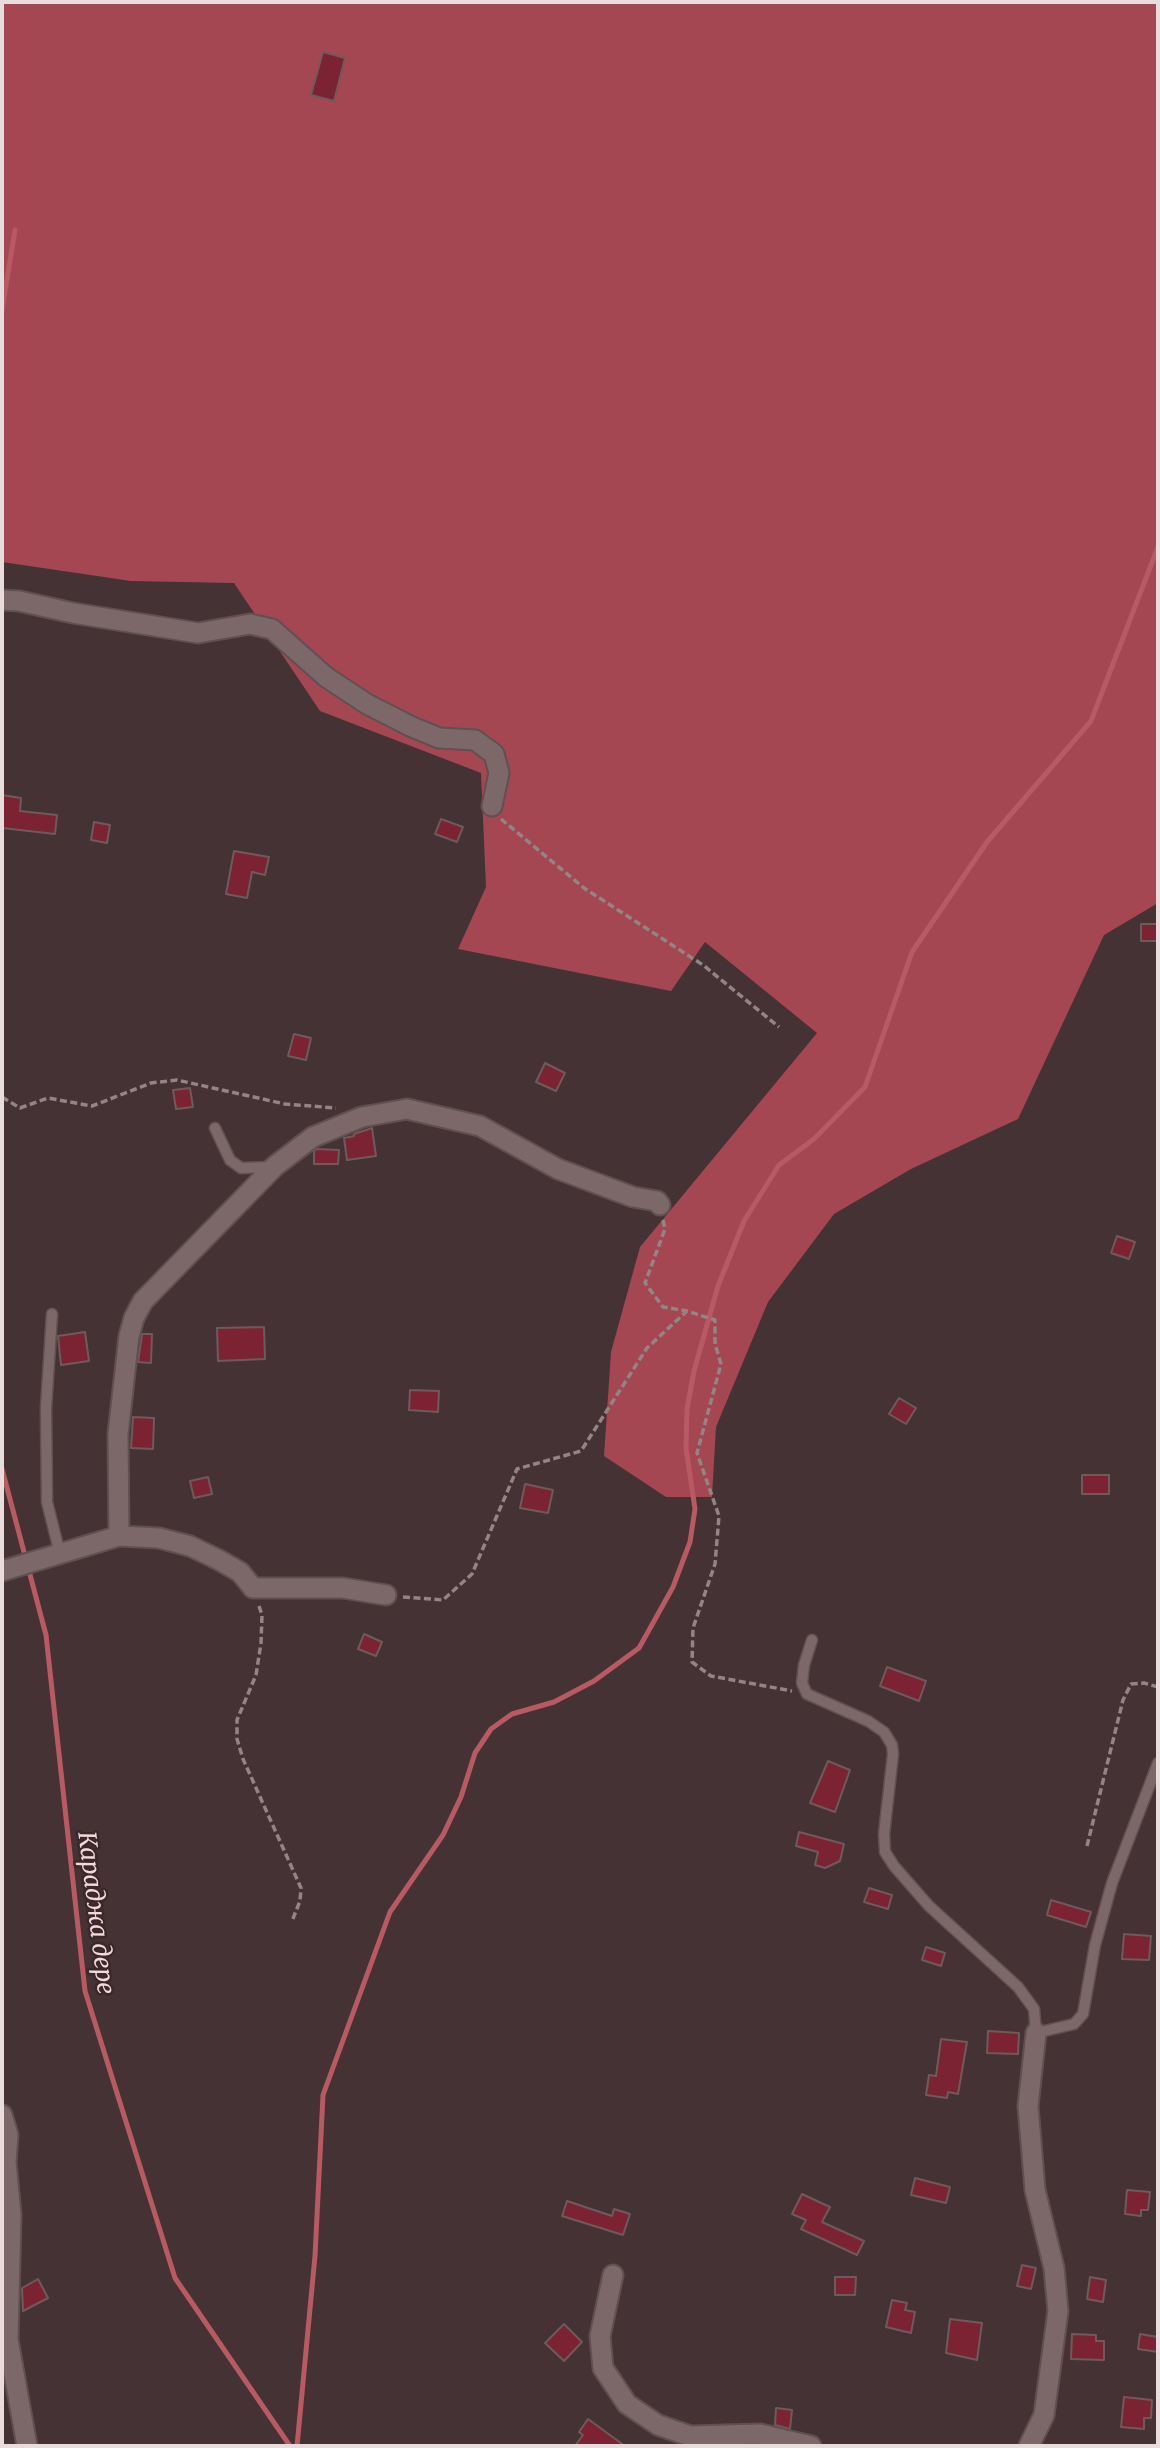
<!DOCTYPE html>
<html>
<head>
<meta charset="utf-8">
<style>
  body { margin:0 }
  #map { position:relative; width:1160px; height:2448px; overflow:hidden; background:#453234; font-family:Merriweather,serif }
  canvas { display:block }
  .frame { position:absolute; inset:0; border:4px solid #e8dcdd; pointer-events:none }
</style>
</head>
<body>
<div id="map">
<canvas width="1160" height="2448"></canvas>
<div class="frame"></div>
</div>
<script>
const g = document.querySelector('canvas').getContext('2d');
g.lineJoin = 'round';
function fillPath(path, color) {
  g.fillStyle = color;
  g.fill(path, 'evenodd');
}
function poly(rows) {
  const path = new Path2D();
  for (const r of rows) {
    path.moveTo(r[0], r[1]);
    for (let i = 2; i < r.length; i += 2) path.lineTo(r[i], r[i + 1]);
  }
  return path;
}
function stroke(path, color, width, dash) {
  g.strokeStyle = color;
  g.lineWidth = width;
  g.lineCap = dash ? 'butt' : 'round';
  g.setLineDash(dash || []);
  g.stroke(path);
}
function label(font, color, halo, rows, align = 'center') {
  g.font = font + ' Merriweather,serif';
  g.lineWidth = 5;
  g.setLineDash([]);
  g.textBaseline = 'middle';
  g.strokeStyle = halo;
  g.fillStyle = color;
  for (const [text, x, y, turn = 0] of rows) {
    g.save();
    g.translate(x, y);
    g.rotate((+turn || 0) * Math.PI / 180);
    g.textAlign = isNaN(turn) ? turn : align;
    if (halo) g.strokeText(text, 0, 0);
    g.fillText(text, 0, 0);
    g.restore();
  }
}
fillPath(poly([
  [2,2,1158,2,1158,903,1104,935,1018,1119,911,1169,834,1214,768,1302,716,1427,712,1497,666,1497,604,1456,611,1352,640,1247,817,1033,705,942,671,991,458,949,486,887,481,773,320,711,234,583,131,581,2,562]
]), '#a44753');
stroke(poly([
  [2,310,15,230],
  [2,1469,46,1635,85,1991,175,2278,290,2446],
  [297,2446,315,2256,323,2095,390,1912,443,1835,461,1797,475,1753,491,1729,512,1714,554,1702,594,1681,639,1648,673,1587,690,1542,695,1509,686,1448,687,1409,694,1371,718,1286,744,1221,779,1165,814,1139,865,1087,912,952,987,842,1091,721,1158,547]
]), '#b85964', 5);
const building = poly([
  [323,52,345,58,334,101,311,95,323,52],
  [2,795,21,798,20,811,57,815,55,834,2,828,2,795],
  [441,819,463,827,457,842,435,834,441,819],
  [94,822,110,825,107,843,91,840,94,822],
  [234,851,269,857,265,875,252,872,247,898,226,894,234,851],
  [1141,924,1158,924,1158,941,1141,941,1141,924],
  [294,1034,311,1038,306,1060,288,1056,294,1034],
  [545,1063,565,1073,556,1091,536,1082,545,1063],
  [190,1088,193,1107,176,1109,173,1090,190,1088],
  [372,1128,376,1156,347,1160,344,1138,354,1136,354,1134,372,1128],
  [317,1149,339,1150,338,1164,314,1164,314,1151,317,1149],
  [1117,1236,1135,1242,1129,1259,1111,1253,1117,1236],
  [264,1327,265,1359,218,1361,217,1328,264,1327],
  [85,1332,89,1361,61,1365,58,1336,85,1332],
  [142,1334,152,1334,151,1363,138,1362,142,1334],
  [410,1390,439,1391,438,1412,409,1410,410,1390],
  [899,1398,916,1408,906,1424,889,1414,899,1398],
  [133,1417,154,1418,153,1449,131,1448,133,1417],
  [1082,1475,1109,1475,1109,1494,1082,1494,1082,1475],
  [208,1477,212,1494,194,1498,190,1481,208,1477],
  [525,1484,553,1490,548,1513,520,1508,525,1484],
  [364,1634,382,1642,376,1656,358,1649,364,1634],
  [887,1667,926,1681,919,1701,880,1686,887,1667],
  [828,1761,850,1770,835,1812,810,1803,828,1761],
  [799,1832,844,1844,840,1861,825,1868,815,1865,818,1852,796,1846,799,1832],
  [869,1888,892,1895,888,1909,864,1902,869,1888],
  [1051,1900,1091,1912,1086,1927,1047,1915,1051,1900],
  [1124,1934,1151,1936,1149,1960,1122,1959,1124,1934],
  [926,1947,945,1953,941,1966,922,1960,926,1947],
  [988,2031,1019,2033,1018,2054,987,2053,988,2031],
  [941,2039,967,2042,958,2094,948,2092,947,2098,926,2095,929,2075,936,2076,941,2039],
  [915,2178,950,2187,946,2203,911,2195,915,2178],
  [1127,2190,1150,2192,1148,2210,1141,2210,1141,2216,1125,2214,1127,2190],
  [802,2194,830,2207,822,2222,864,2241,857,2255,801,2229,806,2220,792,2214,802,2194],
  [567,2201,612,2216,614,2209,630,2214,623,2235,562,2216,567,2201],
  [1022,2265,1036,2268,1031,2289,1017,2286,1022,2265],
  [835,2277,856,2277,855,2295,835,2295,835,2277],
  [1090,2277,1106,2280,1103,2302,1087,2299,1090,2277],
  [38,2279,48,2298,23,2311,22,2288,38,2279],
  [892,2300,907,2303,905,2310,915,2312,911,2333,886,2327,892,2300],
  [950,2319,982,2323,977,2360,946,2353,950,2319],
  [564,2324,582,2342,564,2361,545,2343,564,2324],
  [1072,2334,1096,2335,1096,2341,1104,2341,1104,2360,1071,2359,1072,2334],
  [1140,2334,1158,2337,1158,2352,1138,2349,1140,2334],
  [1124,2397,1152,2400,1151,2418,1144,2418,1144,2429,1121,2427,1124,2397],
  [776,2408,792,2410,790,2429,775,2425,776,2408],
  [588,2419,625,2446,575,2446,583,2435,579,2432,588,2419]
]);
fillPath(building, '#7c2333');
stroke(building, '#6f5a5b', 2);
const service = poly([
  [215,1128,230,1160,241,1168,272,1167],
  [52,1314,46,1408,47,1502,60,1554],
  [812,1640,804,1665,802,1683,807,1694,868,1721,884,1732,892,1745,893,1754,884,1834,885,1852,894,1866,929,1906,1018,1987,1034,2009,1036,2033,1074,2024,1083,2014,1095,1945,1112,1883,1158,1763]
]);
const minor = poly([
  [2,600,19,601,73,613,198,633,250,624,272,629,326,677,367,704,410,726,439,738,475,740,494,754,499,773,492,806],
  [119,1536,118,1434,129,1336,134,1318,143,1301,275,1166,313,1137,362,1117,407,1109,480,1126,558,1169,633,1197,657,1201,660,1205],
  [2,1571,119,1536,159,1538,190,1546,219,1560,240,1572,253,1588,343,1588,386,1595],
  [2,2115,8,2135,6,2162,11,2215,8,2340,27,2446],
  [613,2275,600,2336,603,2368,627,2404,658,2425,690,2436,760,2434,811,2446],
  [1029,2446,1044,2415,1058,2311,1054,2268,1035,2190,1028,2106,1036,2033]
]);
stroke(service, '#605051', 13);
stroke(minor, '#605051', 23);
stroke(poly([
  [501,819,584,888,703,965,779,1027],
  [2,1097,20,1108,48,1098,92,1106,151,1083,177,1080,285,1104,336,1108],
  [663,1220,665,1229,645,1283,663,1307,687,1311],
  [403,1597,443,1600,472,1574,517,1469,581,1451,647,1348,687,1311,715,1320,715,1344,721,1364,697,1453,719,1516,715,1564,693,1628,692,1662,711,1676,792,1691],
  [259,1606,262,1615,261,1643,256,1675,237,1720,237,1739,243,1759,301,1888,300,1901,292,1921],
  [1087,1846,1123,1700,1131,1684,1144,1683,1158,1687]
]), '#938485', 3.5, [7, 3.5]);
stroke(service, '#7d6869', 10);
stroke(minor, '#7d6869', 19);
label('italic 24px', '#f4d8da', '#3a282a', [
  ["Караджа дере",95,1913,83]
]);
</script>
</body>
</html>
